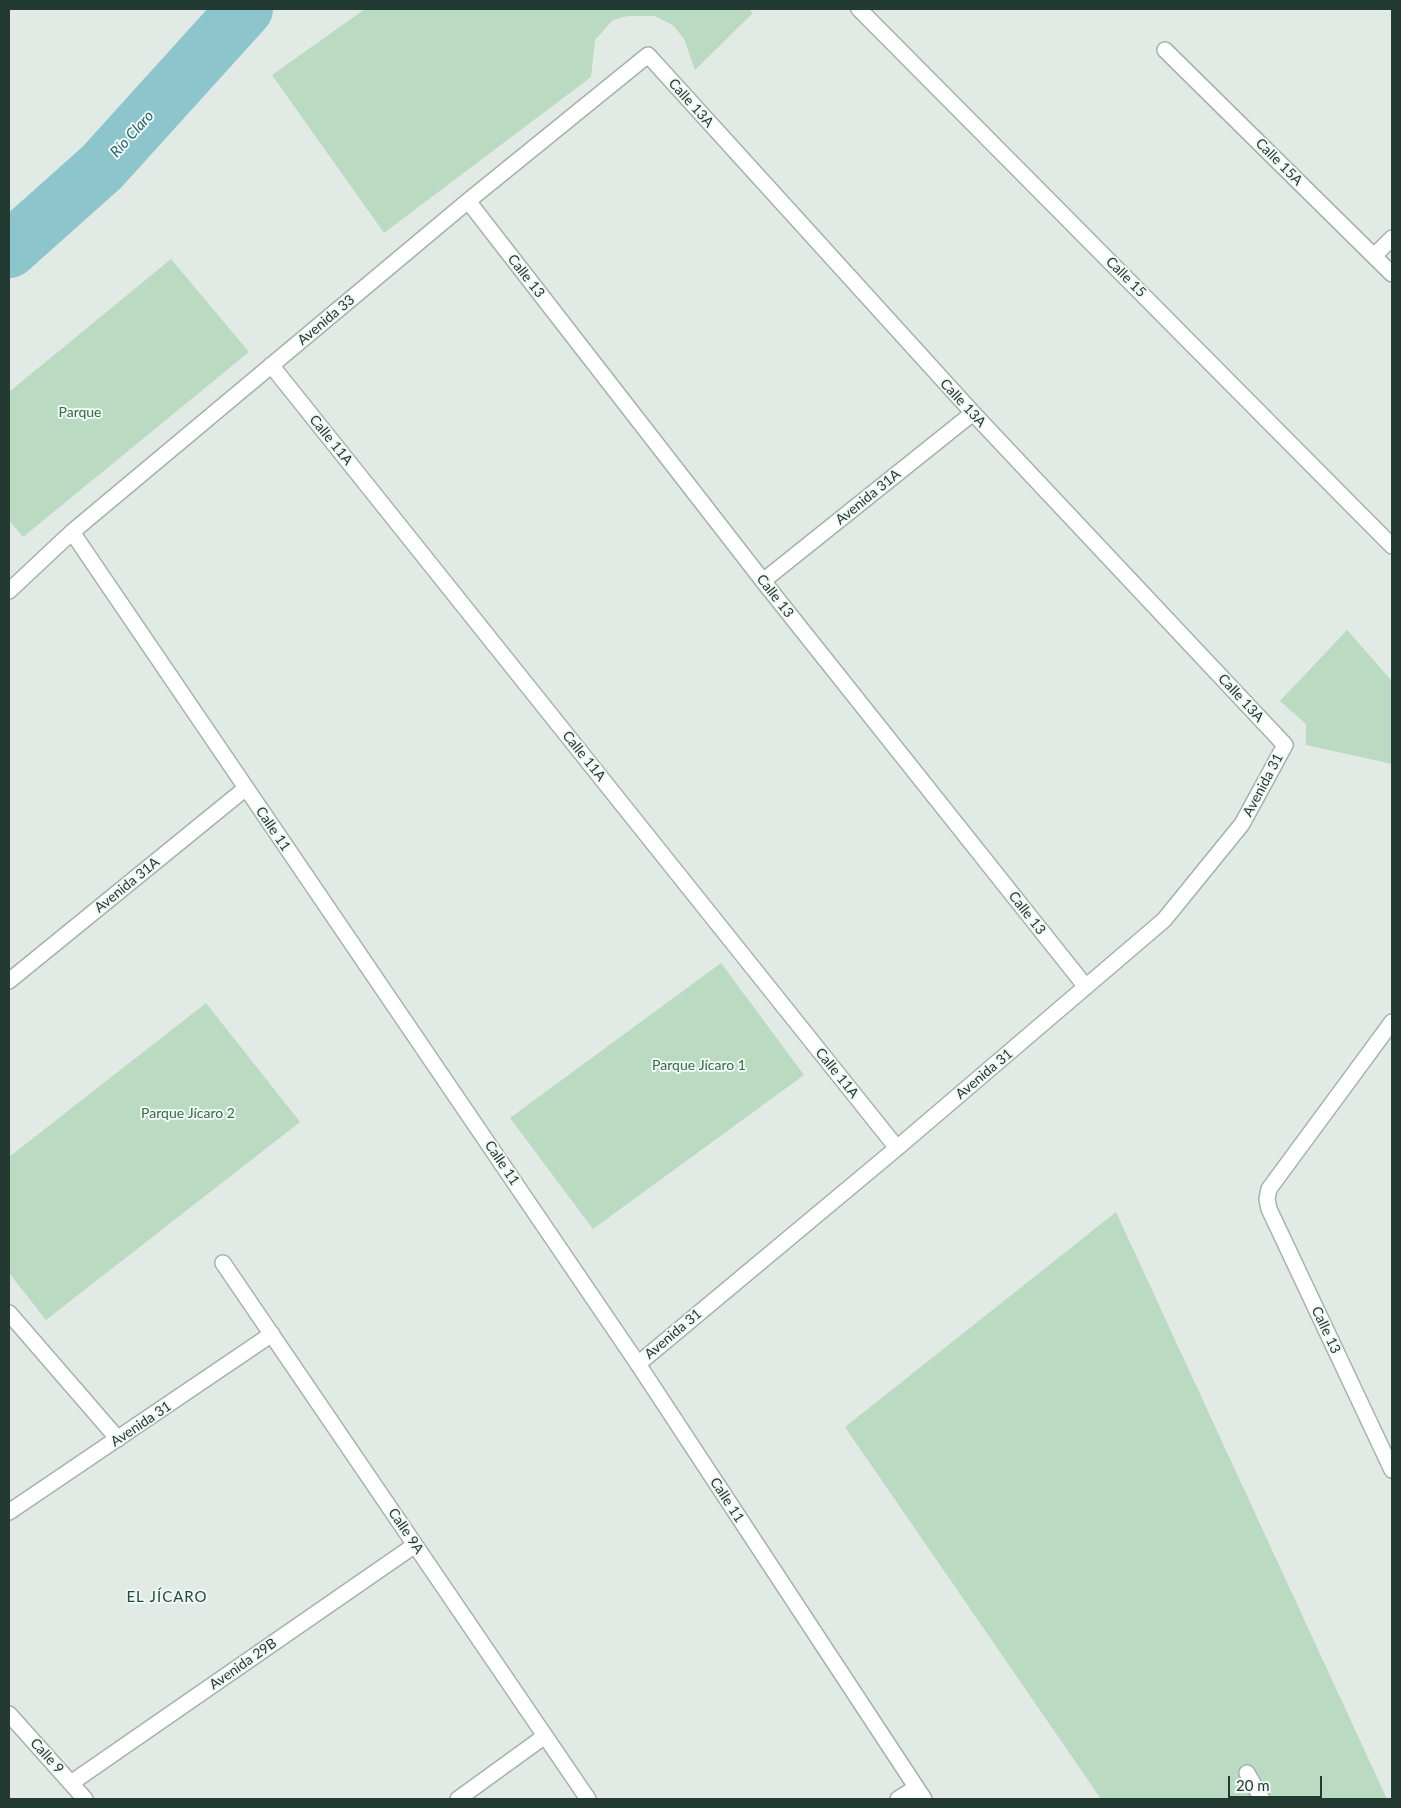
<!DOCTYPE html>
<html>
<head>
<meta charset="utf-8">
<style>
  body { margin:0 }
  #map { position:relative; width:1401px; height:1808px; overflow:hidden; background:#e1eae5; font-family:Lato,sans-serif }
  canvas { display:block }
  .frame { position:absolute; inset:0; border:10px solid #223a32; pointer-events:none }
  .scale { position:absolute; left:1228px; top:1776px; width:94px; height:22px; box-sizing:border-box; border:2px solid #223a32; border-top:0; padding-left:6px; font-size:15px; line-height:18px; white-space:nowrap; color:#223a32; -webkit-text-stroke:4px #f1f7f4; paint-order:stroke }
</style>
</head>
<body>
<div id="map">
<canvas width="1401" height="1808"></canvas>
<div class="frame"></div>
<div class="scale">20 m</div>
</div>
<script>
const g = document.querySelector('canvas').getContext('2d');
g.lineJoin = 'round';
function fillPath(path, color) {
  g.fillStyle = color;
  g.fill(path, 'evenodd');
}
function poly(rows) {
  const path = new Path2D();
  for (const r of rows) {
    path.moveTo(r[0], r[1]);
    for (let i = 2; i < r.length; i += 2) path.lineTo(r[i], r[i + 1]);
  }
  return path;
}
function stroke(path, color, width, dash) {
  g.strokeStyle = color;
  g.lineWidth = width;
  g.lineCap = dash ? 'butt' : 'round';
  g.setLineDash(dash || []);
  g.stroke(path);
}
function label(font, color, halo, rows, align = 'center') {
  g.font = font + ' Lato,sans-serif';
  g.lineWidth = 4;
  g.setLineDash([]);
  g.textBaseline = 'middle';
  g.strokeStyle = halo;
  g.fillStyle = color;
  for (const [text, x, y, turn = 0] of rows) {
    g.save();
    g.translate(x, y);
    g.rotate((+turn || 0) * Math.PI / 180);
    g.textAlign = isNaN(turn) ? turn : align;
    if (halo) g.strokeText(text, 0, 0);
    g.fillText(text, 0, 0);
    g.restore();
  }
}
fillPath(poly([
  [365,9,749,9,753,13,695,70,684,39,673,25,654,16,628,16,613,20,595,40,591,77,384,233,272,75],
  [171,259,249,352,23,537,9,520,9,392],
  [1347,630,1392,681,1392,764,1306,745,1306,724,1280,701],
  [721,963,804,1075,593,1229,510,1118],
  [206,1003,300,1122,46,1320,9,1273,9,1157],
  [1116,1212,1387,1799,1101,1799,845,1427]
]), '#bbdac2');
stroke(poly([
  [9,250,102,167,245,9]
]), '#8cc5cc', 56);
const service = poly([
  [1247,1773,1262,1799]
]);
const minor = poly([
  [859,9,1392,546],
  [1165,50,1392,274],
  [468,201,763,581,1086,987],
  [1374,256,1392,238],
  [271,365,897,1148],
  [72,532,638,1364,924,1799],
  [763,581,973,413],
  [9,591,72,532,468,201,648,55,973,413,1285,745,1242,824,1164,920,897,1148,638,1364],
  [9,981,246,788],
  [1392,1022,1269,1189,1267,1199,1269,1209,1392,1470],
  [223,1263,588,1799],
  [9,1313,118,1439],
  [9,1512,272,1334],
  [9,1714,85,1799],
  [71,1783,415,1545],
  [458,1799,545,1736],
  [898,1799,916,1788]
]);
stroke(service, '#a4b2ac', 18);
stroke(minor, '#a4b2ac', 18);
stroke(service, '#fff', 15);
stroke(minor, '#fff', 15);
label('14px', '#223a32', '#f1f7f4', [
  ["Calle 13A",691,103,48],
  ["Calle 15A",1279,162,45],
  ["Calle 13",526,276,52],
  ["Calle 15",1126,277,45],
  ["Avenida 33",326,320,-40],
  ["Calle 13A",963,403,47],
  ["Calle 11A",331,440,51],
  ["Avenida 31A",868,497,-39],
  ["Calle 13",775,596,52],
  ["Calle 13A",1241,698,47],
  ["Calle 11A",584,756,51],
  ["Avenida 31",1263,785,-62],
  ["Calle 11",273,829,56],
  ["Avenida 31A",127,885,-39],
  ["Calle 13",1027,913,52],
  ["Calle 11A",837,1073,51],
  ["Avenida 31",984,1074,-40],
  ["Calle 11",502,1163,56],
  ["Calle 13",1326,1330,65],
  ["Avenida 31",673,1334,-40],
  ["Avenida 31",141,1424,-34],
  ["Calle 11",727,1500,57],
  ["Calle 9A",406,1531,56],
  ["Avenida 29B",243,1664,-35],
  ["Calle 9",47,1756,48]
]);
label('14px', '#2f6e44', '#f1f7f4', [
  ["Parque",80,412],
  ["Parque Jícaro 1",699,1065],
  ["Parque Jícaro 2",188,1113]
]);
label('italic 15px', '#206871', '#f1f7f4', [
  ["Río Claro",132,134,-48]
]);
g.letterSpacing = '1px';
label('15px', '#204a3e', '#f1f7f4', [
  ["EL JÍCARO",167,1597]
]);
g.letterSpacing = '0px';
</script>
</body>
</html>
